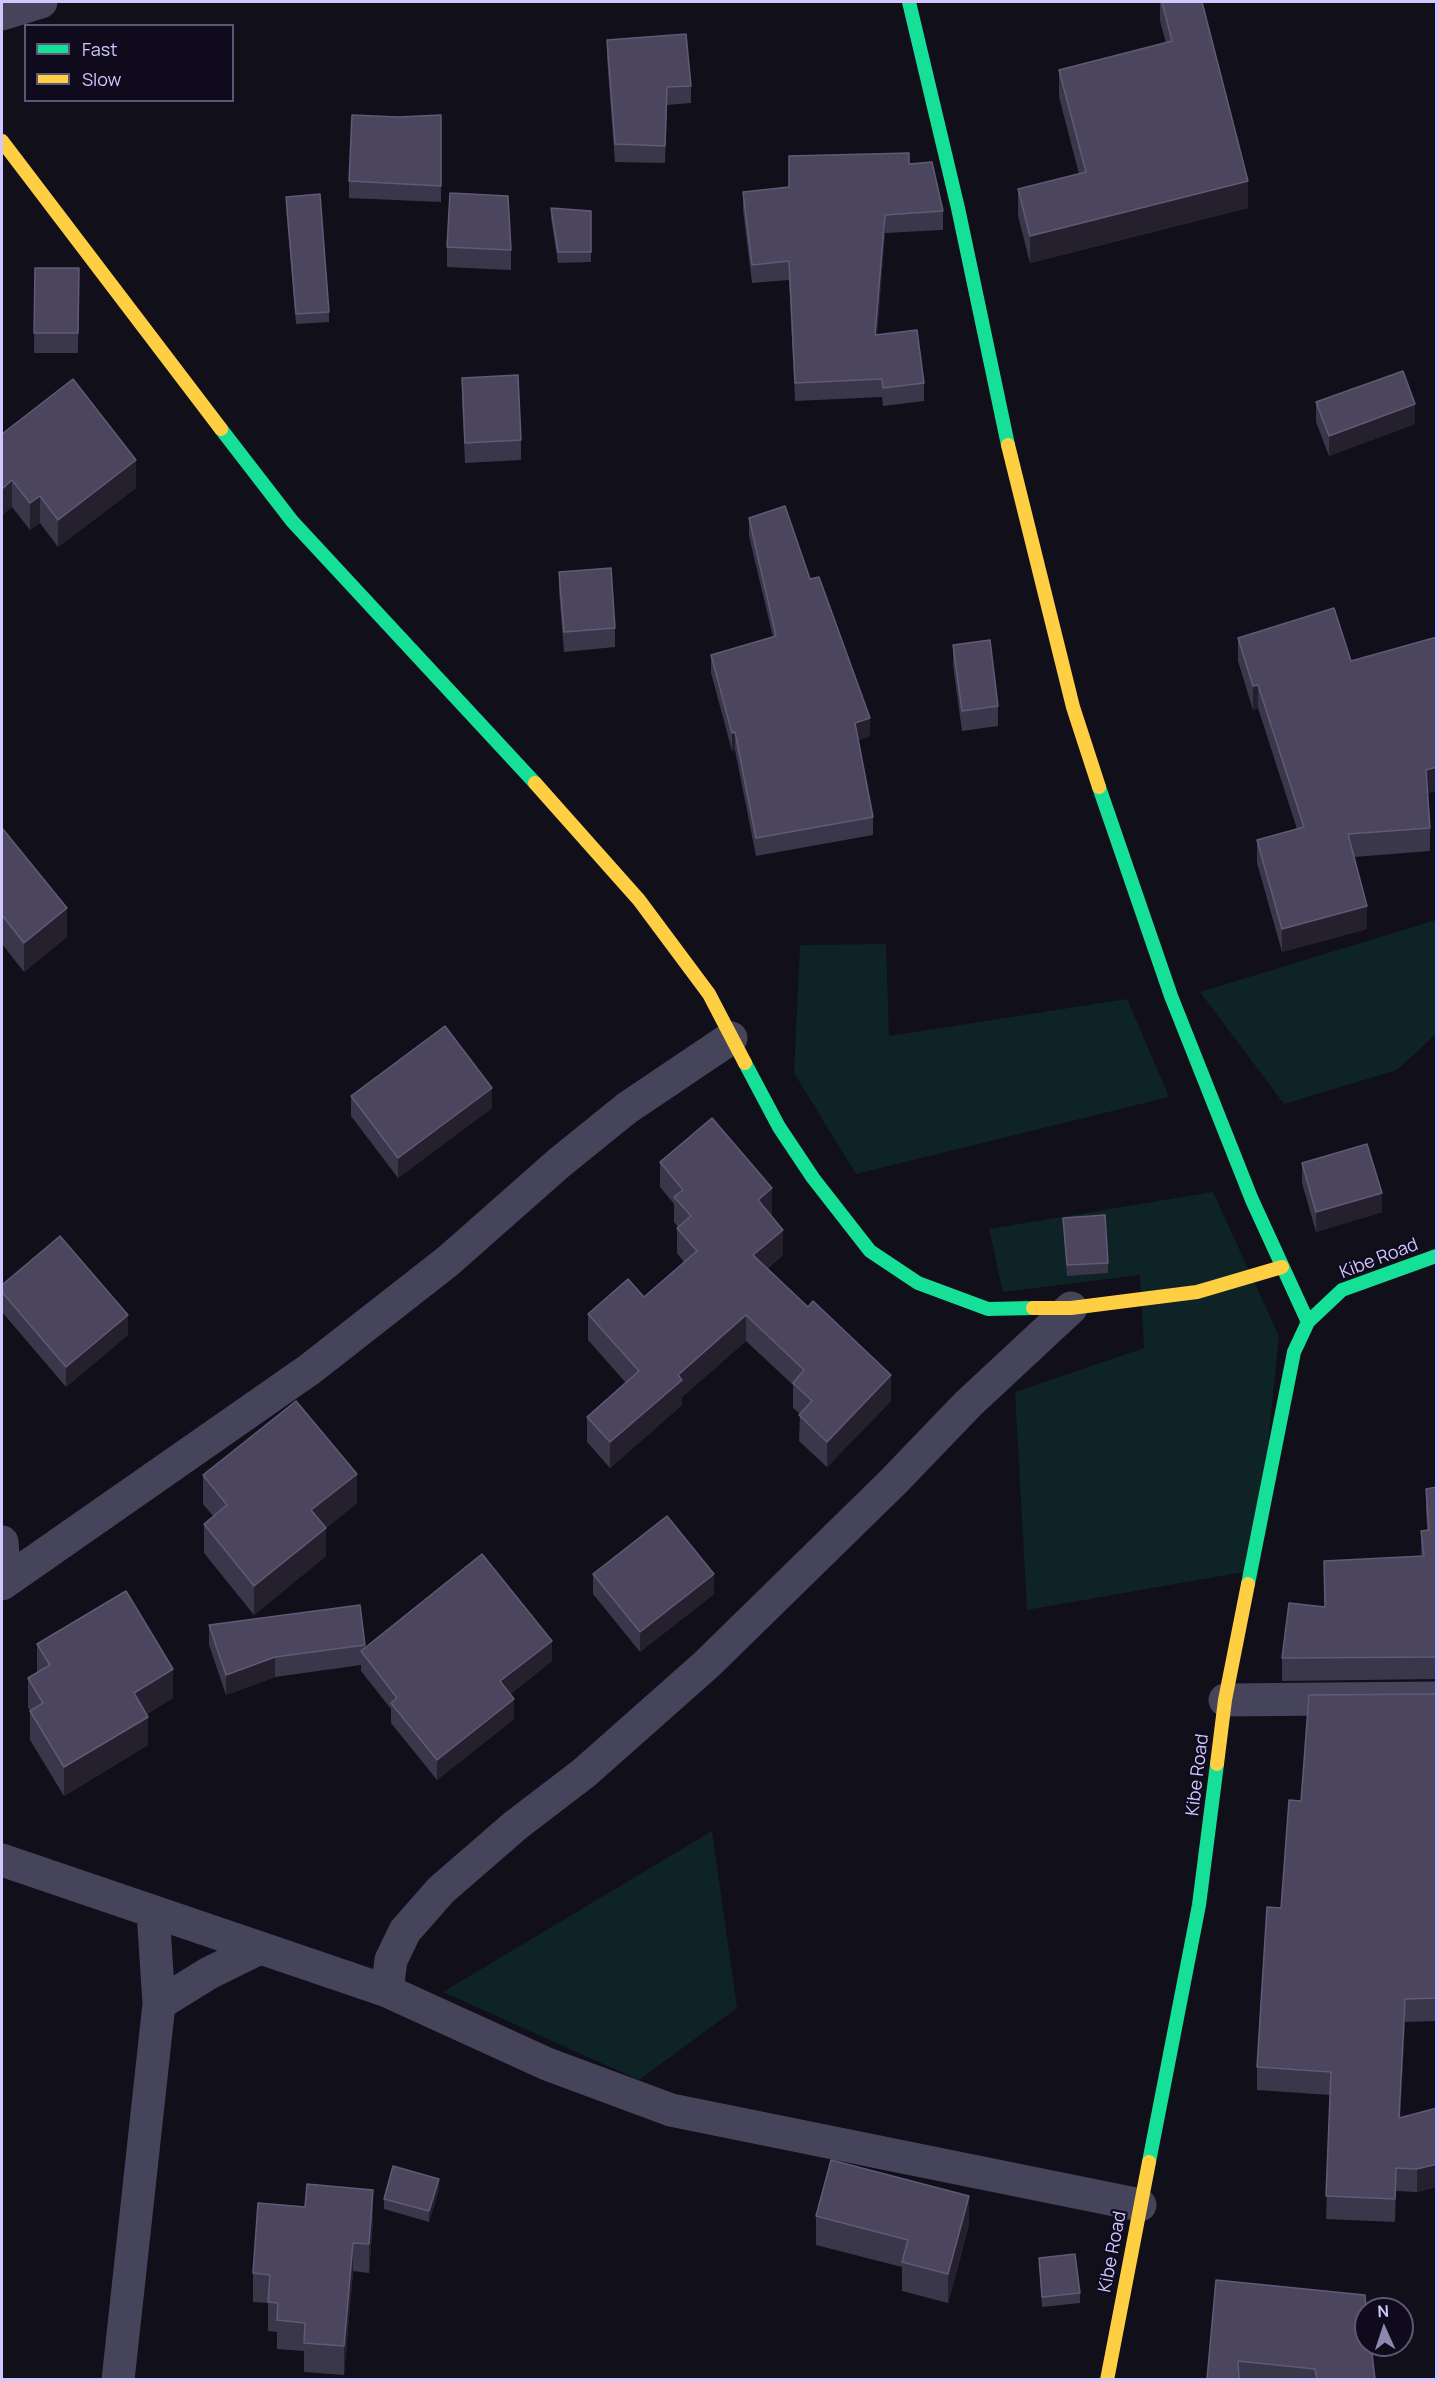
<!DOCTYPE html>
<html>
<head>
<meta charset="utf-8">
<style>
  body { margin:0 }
  #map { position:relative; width:1438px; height:2381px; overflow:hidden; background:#110f19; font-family:Manrope,sans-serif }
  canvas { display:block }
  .frame { position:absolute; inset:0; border:3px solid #d1c7ff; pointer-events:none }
  .legend { position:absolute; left:24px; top:24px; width:210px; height:78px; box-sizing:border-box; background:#0f0b1d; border:2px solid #5d5677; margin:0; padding:8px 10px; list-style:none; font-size:18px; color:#d1c7ff }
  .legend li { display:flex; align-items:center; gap:12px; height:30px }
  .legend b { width:30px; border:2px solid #5d5677 }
  .north { position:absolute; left:1354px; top:2297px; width:60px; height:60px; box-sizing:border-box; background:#0f0b1d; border:2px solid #5d5677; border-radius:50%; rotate:357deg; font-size:16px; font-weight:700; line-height:24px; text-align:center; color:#d1c7ff }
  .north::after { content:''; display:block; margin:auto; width:21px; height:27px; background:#8e87ae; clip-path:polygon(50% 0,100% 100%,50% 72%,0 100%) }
</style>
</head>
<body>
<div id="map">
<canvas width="1438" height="2381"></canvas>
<div class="frame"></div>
<ul class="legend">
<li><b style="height:8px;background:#16e098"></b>Fast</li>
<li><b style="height:8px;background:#ffcf43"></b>Slow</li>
</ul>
<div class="north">N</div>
</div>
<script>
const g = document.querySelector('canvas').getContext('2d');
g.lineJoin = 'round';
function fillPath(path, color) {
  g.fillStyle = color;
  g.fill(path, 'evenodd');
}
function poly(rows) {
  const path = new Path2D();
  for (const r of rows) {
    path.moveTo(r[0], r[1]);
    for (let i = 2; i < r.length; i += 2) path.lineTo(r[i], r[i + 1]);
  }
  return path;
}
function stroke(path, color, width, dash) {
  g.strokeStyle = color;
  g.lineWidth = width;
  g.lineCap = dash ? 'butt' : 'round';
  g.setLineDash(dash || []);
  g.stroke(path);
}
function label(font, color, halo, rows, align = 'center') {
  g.font = font + ' Manrope,sans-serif';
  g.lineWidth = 4.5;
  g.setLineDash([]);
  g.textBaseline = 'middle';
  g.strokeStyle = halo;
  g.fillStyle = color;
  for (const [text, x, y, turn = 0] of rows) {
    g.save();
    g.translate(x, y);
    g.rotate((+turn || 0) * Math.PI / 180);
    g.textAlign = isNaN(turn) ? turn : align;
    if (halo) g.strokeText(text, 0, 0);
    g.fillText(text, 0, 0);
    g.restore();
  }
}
fillPath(poly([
  [1436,920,1436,1034,1397,1070,1284,1104,1200,992],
  [886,944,889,1036,1127,999,1169,1097,856,1174,794,1073,800,945],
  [1213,1192,1279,1336,1255,1570,1027,1610,1015,1392,1144,1348,1140,1275,1003,1292,989,1229],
  [712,1831,737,2008,639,2080,443,1992]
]), '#0e2325');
stroke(poly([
  [2,14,41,2],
  [2,1542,5,1582],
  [2,1584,310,1369,448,1261,559,1163,627,1108,731,1038],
  [1225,1700,1436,1698],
  [2,1860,387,1991,547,2064,671,2110,1140,2205],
  [387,1991,391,1960,405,1931,441,1890,516,1825,584,1773,707,1664,893,1482,968,1404,1071,1308],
  [159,2004,209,1973,260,1948],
  [118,2380,159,2004,153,1912]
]), '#46445a', 33);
stroke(poly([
  [909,2,958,208,1008,445],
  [221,429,292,521,535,783],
  [1099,787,1171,996,1252,1200,1308,1322],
  [745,1063,779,1127,813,1178,870,1251,918,1283,988,1309,1033,1308],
  [1248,1584,1294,1352,1308,1322,1342,1290,1436,1256],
  [1149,2162,1199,1905,1217,1764]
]), '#16e098', 14);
stroke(poly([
  [2,141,221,429],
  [1008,445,1073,707,1099,787],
  [535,783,639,900,709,994,745,1063],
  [1033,1308,1071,1308,1197,1292,1282,1267],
  [1217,1764,1225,1700,1248,1584],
  [1107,2380,1149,2162]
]), '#ffcf43', 14);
fillPath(poly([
  [1160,2,1202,2,1248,208,1030,263,1018,216,1018,189,1079,174,1059,97,1059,70,1166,43,1160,21],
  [607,40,691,86,691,103,667,105,665,163,615,162,607,58],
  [441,115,441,202,349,198,349,181],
  [909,164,943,211,943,230,885,233,877,335,924,383,924,401,883,406,882,397,795,401,789,280,752,283,743,210,743,192,789,187],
  [286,197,329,312,329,322,296,324,286,207],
  [551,208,591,211,591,262,558,263,551,218],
  [447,247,511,250,511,270,447,267],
  [35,268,79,268,78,353,34,353],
  [462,378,521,440,521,460,465,463,462,398],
  [1316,402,1415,424,1329,456,1316,422],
  [2,434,136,488,58,547,40,523,30,530,12,507],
  [749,518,810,579,870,736,858,740,873,817,873,835,756,856,735,750,732,751,711,673,711,655,773,637,749,536],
  [559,572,615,628,615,647,564,652,559,592],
  [1238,638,1351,661,1437,790,1428,793,1430,828,1430,851,1354,857,1367,929,1282,952,1257,863,1257,840,1297,829,1258,708,1253,710,1238,661],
  [953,645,998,706,998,726,962,731,953,665],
  [2,828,67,937,24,972,2,944],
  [351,1096,492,1108,398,1178,351,1116],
  [660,1162,772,1214,770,1215,783,1255,768,1268,891,1401,827,1467,799,1441,800,1414,793,1408,793,1385,746,1341,682,1397,682,1405,610,1468,587,1442,587,1417,626,1383,588,1340,588,1314,644,1297,684,1262,677,1253,677,1228,678,1227,674,1222,674,1204,660,1187],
  [1302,1163,1382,1212,1316,1232,1302,1183],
  [1063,1218,1108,1263,1108,1273,1067,1276],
  [2,1285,128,1335,66,1387,2,1312],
  [203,1475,357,1503,326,1528,326,1556,254,1615,204,1553,204,1524,213,1516,203,1504],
  [1437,1487,1437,1679,1282,1681,1282,1658,1325,1607,1324,1561,1421,1556,1421,1531,1427,1530,1426,1511,1426,1489],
  [593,1574,714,1594,640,1652,593,1594],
  [209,1625,365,1645,365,1648,552,1661,510,1694,514,1719,437,1780,391,1723,391,1709,361,1671,361,1665,275,1677,226,1695,209,1645],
  [37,1644,173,1698,147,1714,148,1745,64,1796,30,1740,30,1711,28,1707,28,1678,37,1672],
  [1437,1694,1437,2021,1405,2022,1400,2118,1437,2108,1437,2187,1417,2192,1396,2191,1395,2222,1326,2219,1330,2095,1257,2090,1257,2067,1281,1908,1301,1801],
  [439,2189,429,2222,384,2209,384,2199],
  [816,2216,969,2225,948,2303,902,2291,902,2267,816,2245],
  [373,2219,369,2273,353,2271,344,2375,304,2372,304,2351,277,2349,277,2332,268,2331,268,2303,253,2302,253,2273],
  [1039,2258,1080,2293,1080,2303,1042,2307],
  [1216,2280,1375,2379,1207,2379]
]), '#3b374a');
fillPath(poly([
  [1248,181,1248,208,1030,263,1030,236],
  [885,215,885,233,875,354,875,335],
  [1415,404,1415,424,1329,456,1329,436],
  [136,460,136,488,58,547,58,520],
  [12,480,12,507,2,516,2,489],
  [40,496,40,523,30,530,30,503],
  [1258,685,1258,708,1253,710,1253,686],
  [870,718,870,736,855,741,855,723],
  [735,732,735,750,732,751,732,733],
  [1437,767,1437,790,1426,793,1426,770],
  [1367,906,1367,929,1282,952,1282,929],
  [67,908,67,937,24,972,24,943],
  [492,1088,492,1108,398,1178,398,1158],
  [772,1188,772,1214,758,1226,758,1200],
  [1382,1193,1382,1212,1316,1232,1316,1212],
  [783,1230,783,1255,753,1280,753,1255],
  [128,1315,128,1335,66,1387,66,1367],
  [746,1315,746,1341,682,1397,682,1405,610,1468,610,1442,678,1375],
  [891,1375,891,1401,827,1467,827,1442],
  [357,1474,357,1503,326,1528,326,1556,254,1615,254,1586,311,1510],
  [714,1574,714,1594,640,1652,640,1632],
  [552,1641,552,1661,500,1701,500,1681],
  [275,1657,275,1677,226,1695,226,1675],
  [173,1669,173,1698,134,1722,134,1693],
  [514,1699,514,1719,437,1780,437,1760],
  [148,1717,148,1745,64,1796,64,1767],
  [1405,1999,1405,2022,1399,2141,1399,2118],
  [1437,2164,1437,2187,1417,2192,1417,2169],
  [1396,2168,1396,2191,1395,2222,1395,2199],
  [439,2179,439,2189,429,2222,429,2211],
  [373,2190,373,2219,369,2273,369,2244],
  [969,2196,969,2225,948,2303,948,2274],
  [353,2243,353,2271,344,2375,344,2346]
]), '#24202e');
const building = poly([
  [1162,2,1202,2,1248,181,1030,236,1018,189,1086,172,1059,70,1172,41,1162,2],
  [686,34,691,86,667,87,665,146,615,144,607,40,686,34],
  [352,115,398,117,441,115,441,186,349,181,352,115],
  [909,153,909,164,932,162,943,211,885,215,875,335,917,330,924,383,883,388,882,379,795,383,789,261,752,265,743,192,789,187,789,156,909,153],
  [450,193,508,196,511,250,447,247,450,193],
  [320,194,329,312,296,314,286,197,320,194],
  [551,208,591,211,591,252,558,252,551,208],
  [35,268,79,268,78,333,34,333,35,268],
  [1403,371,1415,404,1329,436,1316,402,1403,371],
  [518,375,521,440,465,443,462,378,518,375],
  [73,379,136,460,58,520,40,496,30,503,12,480,2,489,2,434,73,379],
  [785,506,810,579,819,577,870,718,855,723,873,817,756,838,735,732,732,733,711,655,776,636,749,518,785,506],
  [611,568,615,628,564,632,559,572,611,568],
  [1334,608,1351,661,1437,637,1437,767,1426,770,1430,828,1348,834,1367,906,1282,929,1257,840,1304,827,1258,685,1253,686,1238,638,1334,608],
  [990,640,998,706,962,711,953,645,990,640],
  [2,828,67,908,24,943,2,915,2,828],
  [445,1026,492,1088,398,1158,351,1096,445,1026],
  [712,1118,772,1188,758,1200,783,1230,753,1255,808,1307,813,1301,891,1375,827,1442,799,1415,812,1401,793,1383,804,1370,746,1315,678,1375,682,1380,610,1442,587,1417,639,1371,588,1314,628,1279,644,1297,697,1251,677,1228,691,1216,674,1197,683,1190,660,1162,712,1118],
  [1367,1144,1382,1193,1316,1212,1302,1163,1367,1144],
  [1105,1215,1108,1263,1067,1265,1063,1218,1105,1215],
  [60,1236,128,1315,66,1367,2,1292,2,1285,60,1236],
  [296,1401,357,1474,311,1510,326,1528,254,1586,204,1524,227,1505,203,1475,296,1401],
  [1437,1487,1437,1657,1282,1658,1289,1603,1325,1607,1324,1561,1424,1556,1421,1531,1429,1530,1426,1489,1437,1487],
  [667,1516,714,1574,640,1632,593,1574,667,1516],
  [482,1554,552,1641,500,1681,514,1699,437,1760,391,1703,397,1698,361,1651,482,1554],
  [126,1591,173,1669,134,1693,148,1717,64,1767,30,1711,43,1703,28,1678,50,1665,37,1644,126,1591],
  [360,1605,365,1645,275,1657,226,1675,209,1625,360,1605],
  [1437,1694,1437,1998,1405,1999,1399,2118,1437,2108,1437,2164,1417,2169,1396,2168,1395,2199,1326,2196,1331,2072,1257,2067,1267,1907,1281,1908,1289,1800,1301,1801,1309,1695,1437,1694],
  [831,2160,969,2196,948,2274,902,2262,908,2240,816,2216,831,2160],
  [393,2166,439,2179,429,2211,384,2199,393,2166],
  [307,2184,373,2190,369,2244,353,2243,344,2346,304,2343,305,2323,277,2320,278,2303,268,2302,270,2275,253,2273,258,2203,305,2207,307,2184],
  [1075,2254,1080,2293,1042,2297,1039,2258,1075,2254],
  [1216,2280,1365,2295,1366,2309,1366,2345,1371,2345,1375,2379,1317,2379,1315,2369,1238,2361,1239,2379,1207,2379,1216,2280]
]);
fillPath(building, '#4b465d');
stroke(building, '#605a76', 1.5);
label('18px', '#d1c7ff', '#0f0b1d', [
  ["Kibe Road",1379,1259,-21],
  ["Kibe Road",1198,1775,-83],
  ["Kibe Road",1113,2252,-79]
]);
</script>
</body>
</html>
